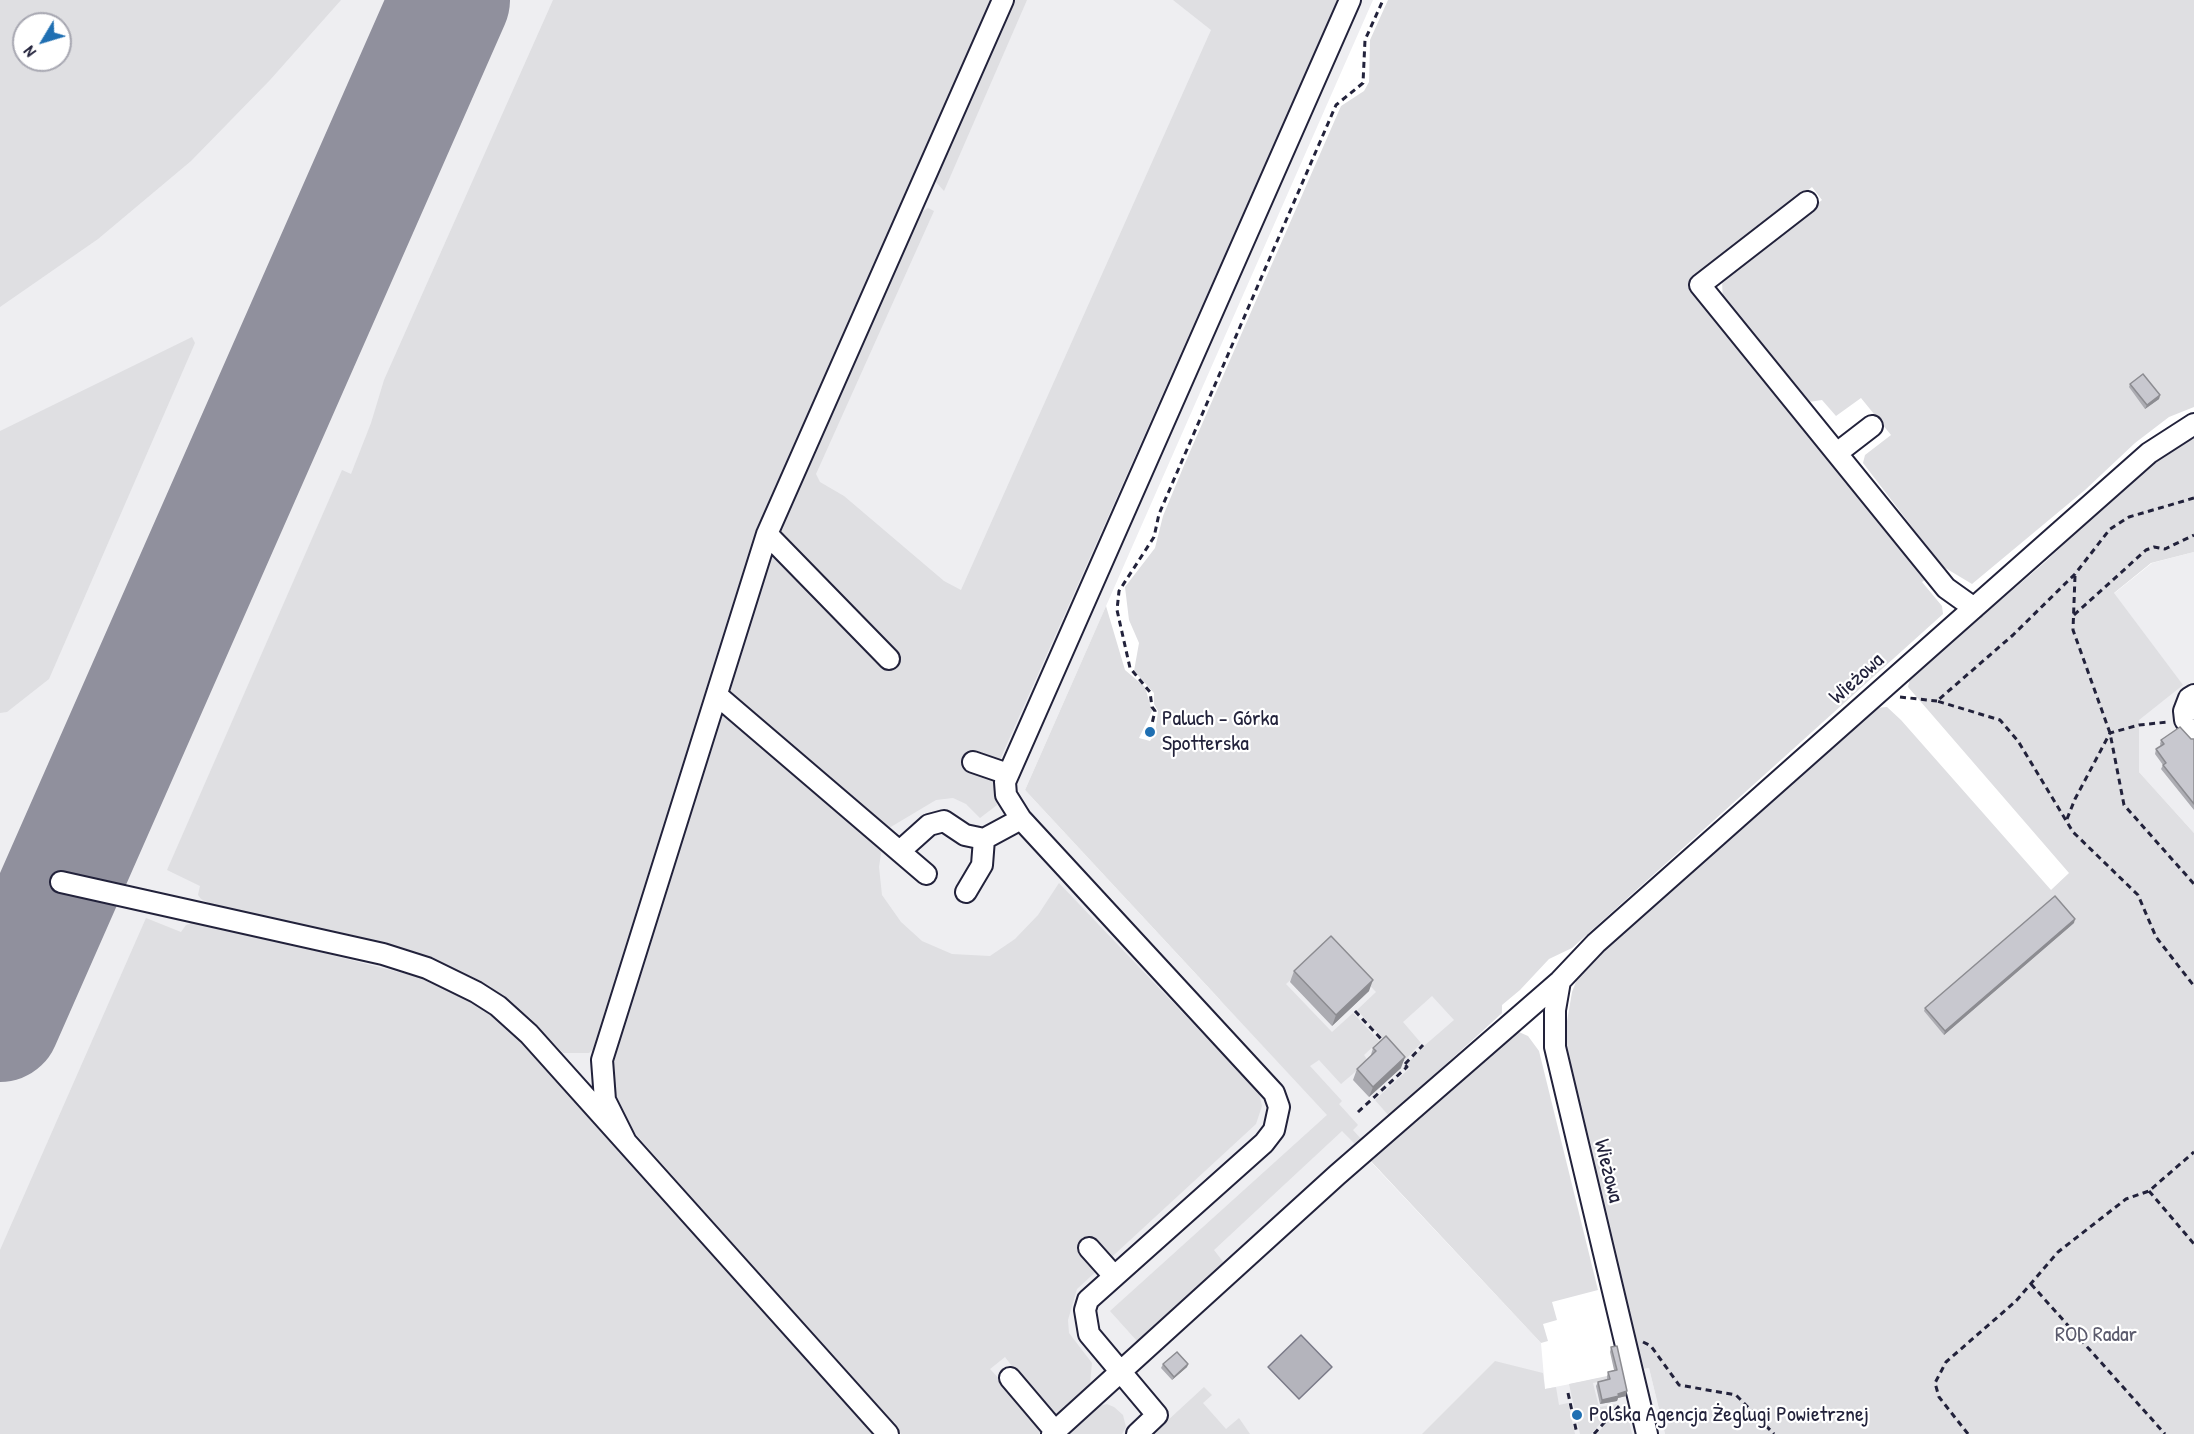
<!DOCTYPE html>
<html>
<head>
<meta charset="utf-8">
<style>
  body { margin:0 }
  #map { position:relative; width:2194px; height:1434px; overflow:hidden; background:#fff; font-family:"Patrick Hand",sans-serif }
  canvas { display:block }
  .north { position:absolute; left:12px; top:12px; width:60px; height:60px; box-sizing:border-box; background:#fff; border:2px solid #a7a7b1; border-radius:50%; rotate:232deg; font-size:16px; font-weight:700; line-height:24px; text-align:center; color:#22223b }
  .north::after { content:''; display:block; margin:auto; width:21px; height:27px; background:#1f6fb2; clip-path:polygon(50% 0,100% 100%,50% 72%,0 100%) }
</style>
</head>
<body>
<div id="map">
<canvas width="2194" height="1434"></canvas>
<div class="north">N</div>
</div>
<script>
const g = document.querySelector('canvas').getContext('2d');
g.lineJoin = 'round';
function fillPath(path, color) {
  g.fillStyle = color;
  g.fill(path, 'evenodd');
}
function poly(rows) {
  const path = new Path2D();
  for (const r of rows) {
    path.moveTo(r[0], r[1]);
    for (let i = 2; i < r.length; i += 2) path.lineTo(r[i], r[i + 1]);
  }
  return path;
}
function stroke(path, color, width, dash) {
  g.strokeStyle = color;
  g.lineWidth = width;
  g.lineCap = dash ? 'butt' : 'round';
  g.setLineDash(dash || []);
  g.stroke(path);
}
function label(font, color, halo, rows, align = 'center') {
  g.font = font + ' "Patrick Hand",sans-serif';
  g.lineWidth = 4.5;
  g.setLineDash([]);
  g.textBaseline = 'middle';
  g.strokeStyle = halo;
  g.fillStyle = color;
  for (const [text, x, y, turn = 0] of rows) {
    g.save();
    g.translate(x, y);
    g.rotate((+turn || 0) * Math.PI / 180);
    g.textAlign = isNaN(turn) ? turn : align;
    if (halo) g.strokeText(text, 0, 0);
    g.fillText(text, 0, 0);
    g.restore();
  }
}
fillPath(poly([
  [0,0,1373,0,1025,790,1220,1000,1400,859,1502,1013,1356,1146,1541,1343,1545,1389,1615,1375,1618,1382,1645,1375,1644,1369,1649,1368,1665,1434,0,1434],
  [24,24,60,24,60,60,24,60],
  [2194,552,2194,833,2139,772,2139,719,2112,595,2152,563]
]), '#eeeef1');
fillPath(poly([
  [0,0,341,0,270,80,191,161,98,239,0,307],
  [24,24,60,24,60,60,24,60],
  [553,0,993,0,757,535,598,1045,589,1053,563,1053,530,1018,495,992,462,972,433,960,211,904,201,899,198,895,200,886,167,870,342,470,351,474,371,423,384,380],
  [1012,0,1027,0,944,191,936,182,936,171],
  [1173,0,1338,0,998,764,990,774,995,781,997,805,980,818,966,804,953,798,936,800,884,831,728,690,768,557,782,556,786,545,779,532,917,215,928,208,934,211,816,474,820,482,844,496,944,581,961,590,1211,30],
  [1388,0,2194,0,2194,407,2169,417,2135,443,2085,490,1972,584,1942,566,1863,463,1865,455,1891,435,1861,398,1836,416,1822,400,1802,403,1723,305,1722,279,1822,200,1812,187,1694,283,1930,576,1922,582,1942,606,1943,614,1572,948,1549,959,1520,990,1502,1005,1502,1013,1389,1116,1375,1100,1410,1068,1407,1064,1424,1046,1454,1020,1432,996,1403,1022,1421,1043,1404,1061,1357,1010,1376,992,1330,943,1286,984,1332,1032,1353,1013,1379,1041,1364,1055,1368,1061,1341,1084,1319,1060,1310,1066,1342,1101,1339,1104,1358,1125,1353,1130,1362,1140,1356,1145,1342,1131,1214,1250,1224,1263,1137,1341,1110,1311,1327,1115,1025,790,1106,606,1125,670,1145,687,1152,711,1139,738,1150,741,1155,734,1158,711,1154,704,1154,693,1134,671,1139,643,1129,620,1125,587,1155,548,1163,516,1185,463,1341,106,1364,91,1369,82,1370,40],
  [192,337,195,343,49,679,7,712,0,713,0,431],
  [2194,435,2194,552,2151,563,2114,593,2183,685,2139,720,2139,772,2194,833,2194,1434,1665,1434,1649,1368,1644,1369,1637,1345,1631,1346,1564,1039,1572,992,1577,979,1593,956,1875,708,1887,707,1901,720,2051,890,2069,873,1908,687,1910,678,2044,563,2136,476,2184,438],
  [722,708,882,847,879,867,882,895,901,922,922,941,952,954,990,956,1015,939,1038,915,1059,883,1259,1093,1262,1106,1256,1124,1077,1289,1068,1320,1069,1333,1092,1363,1090,1384,1054,1418,1013,1373,1015,1370,1005,1357,990,1369,1001,1381,1004,1380,1042,1429,1039,1434,901,1434,626,1123,618,1106,611,1084,614,1057],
  [146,918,181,932,186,925,197,921,434,981,471,999,508,1025,539,1055,874,1434,0,1434,0,1250],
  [1512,1029,1528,1036,1539,1051,1598,1290,1552,1302,1557,1320,1543,1324,1548,1341,1541,1343,1367,1157],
  [1495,1361,1543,1373,1545,1389,1556,1387,1559,1405,1568,1403,1575,1434,1422,1434],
  [1607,1376,1608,1380,1593,1383,1599,1407,1617,1404,1591,1434,1580,1434,1569,1384],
  [1204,1387,1212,1395,1203,1403,1226,1429,1239,1418,1250,1434,1153,1434],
  [1107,1404,1114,1407,1123,1415,1126,1427,1122,1434,1068,1434,1099,1406],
  [1626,1407,1632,1434,1597,1434,1619,1408]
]), '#dfdfe2');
const water = poly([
  [1301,1335,1332,1367,1299,1399,1268,1367,1301,1335]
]);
fillPath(water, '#b4b4bc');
stroke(water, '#7a7a88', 1.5);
stroke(poly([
  [0,1022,450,0]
]), '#90909d', 120);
const minor = poly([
  [1807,202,1700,285,1946,588,1974,608],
  [1837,453,1872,426],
  [767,534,889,659],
  [2194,695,2189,698,2184,711,2185,720,2194,732],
  [718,696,926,874],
  [973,762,1008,774],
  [900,851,929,825,944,821,965,835,984,839,1021,819],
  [61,882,383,954,427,968,476,992,498,1006,529,1034,888,1434],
  [966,892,982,865,984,839],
  [1560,981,1555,1010,1555,1047,1647,1434],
  [626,1142,605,1100,602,1060,767,534,1003,0],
  [1089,1248,1114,1276],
  [1010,1378,1055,1431],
  [1052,1434,1337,1175,1560,981,1596,943,1941,637,2149,453,2194,424],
  [1137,1434,1157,1415,1089,1334,1085,1310,1088,1300,1264,1143,1274,1130,1279,1107,1274,1093,1021,819,1006,795,1005,782,1350,0]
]);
stroke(minor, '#22223b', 24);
stroke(poly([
  [2194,498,2129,517,2110,529,2075,574,2013,635,1937,701,2000,720,2018,741,2073,832,2138,895,2156,937,2194,986],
  [2075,576,2073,630,2110,733,2124,805,2194,884],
  [2074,615,2146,550,2154,547,2165,549,2194,535],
  [1900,697,1937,701],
  [1150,732,1155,711,1152,707,1150,692,1130,668,1117,610,1119,591,1154,537,1159,514,1336,105,1363,83,1365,40,1383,0],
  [2067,819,2075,799,2110,733,2139,725,2168,722],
  [1355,1011,1384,1042],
  [1405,1064,1423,1045],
  [1358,1112,1407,1067,1401,1060],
  [2149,1191,2194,1244],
  [2031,1284,2165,1434],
  [1643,1342,1651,1346,1679,1385,1736,1395,1774,1434],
  [1568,1393,1577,1434],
  [1594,1434,1621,1404],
  [1968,1434,1939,1397,1935,1383,1946,1362,2016,1301,2058,1252,2126,1199,2149,1191,2194,1152]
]), '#22223b', 3, [6, 4.5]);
stroke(minor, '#fff', 20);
fillPath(poly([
  [2130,384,2160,395,2159,399,2145,409,2129,387],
  [2191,739,2194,739,2194,810,2161,769,2163,765,2155,754,2156,749,2161,746,2160,744,2161,740],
  [2074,923,1944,1035,1924,1011,1925,1008],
  [1294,971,1369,991,1332,1026,1290,982],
  [1373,1048,1401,1068,1369,1097,1353,1080,1357,1069,1370,1058],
  [1611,1347,1626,1396,1618,1398,1617,1401,1600,1404,1596,1386,1598,1382,1607,1379,1607,1376,1608,1372,1614,1370,1610,1352],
  [1163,1364,1188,1364,1187,1367,1172,1380,1161,1368]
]), '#acacb2');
fillPath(poly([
  [2160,395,2159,399,2145,409,2147,405],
  [2075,919,2074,923,1944,1035,1945,1031],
  [1373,980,1369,991,1332,1026,1336,1015],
  [1405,1057,1401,1068,1369,1097,1373,1087],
  [1188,1364,1187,1367,1172,1380,1174,1377],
  [1627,1391,1626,1396,1618,1398,1617,1401,1600,1404,1602,1400,1618,1394]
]), '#8c8c91');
const building = poly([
  [2143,374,2160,395,2147,405,2130,384,2143,374],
  [2180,727,2191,739,2194,739,2194,804,2163,765,2166,763,2156,749,2164,744,2161,740,2180,727],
  [2055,896,2075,919,1945,1031,1925,1008,2055,896],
  [1331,936,1373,980,1336,1015,1294,971,1331,936],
  [1386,1036,1405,1057,1373,1087,1357,1069,1376,1051,1373,1048,1386,1036],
  [1617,1346,1627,1391,1618,1394,1619,1396,1602,1400,1598,1382,1610,1379,1608,1372,1617,1370,1611,1347,1617,1346],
  [1177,1352,1188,1364,1174,1377,1163,1364,1177,1352]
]);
fillPath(building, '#c8c8cf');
stroke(building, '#8c8c91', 1.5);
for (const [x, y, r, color] of [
  [1150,732,6,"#1f6fb2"],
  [1577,1415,6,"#1f6fb2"]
]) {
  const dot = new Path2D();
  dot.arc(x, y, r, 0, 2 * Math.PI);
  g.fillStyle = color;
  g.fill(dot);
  stroke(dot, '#fff', 2);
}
label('22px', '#22223b', '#fff', [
  ["Wieżowa",1857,679,-42],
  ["Wieżowa",1608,1171,76]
]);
label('22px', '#22223b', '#fff', [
  ["Paluch - Górka",1162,719],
  ["Spotterska",1162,744],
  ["Polska Agencja Żeglugi Powietrznej",1589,1415]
], 'left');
label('22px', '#5b5b6d', '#fff', [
  ["ROD Radar",2096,1335]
]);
</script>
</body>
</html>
